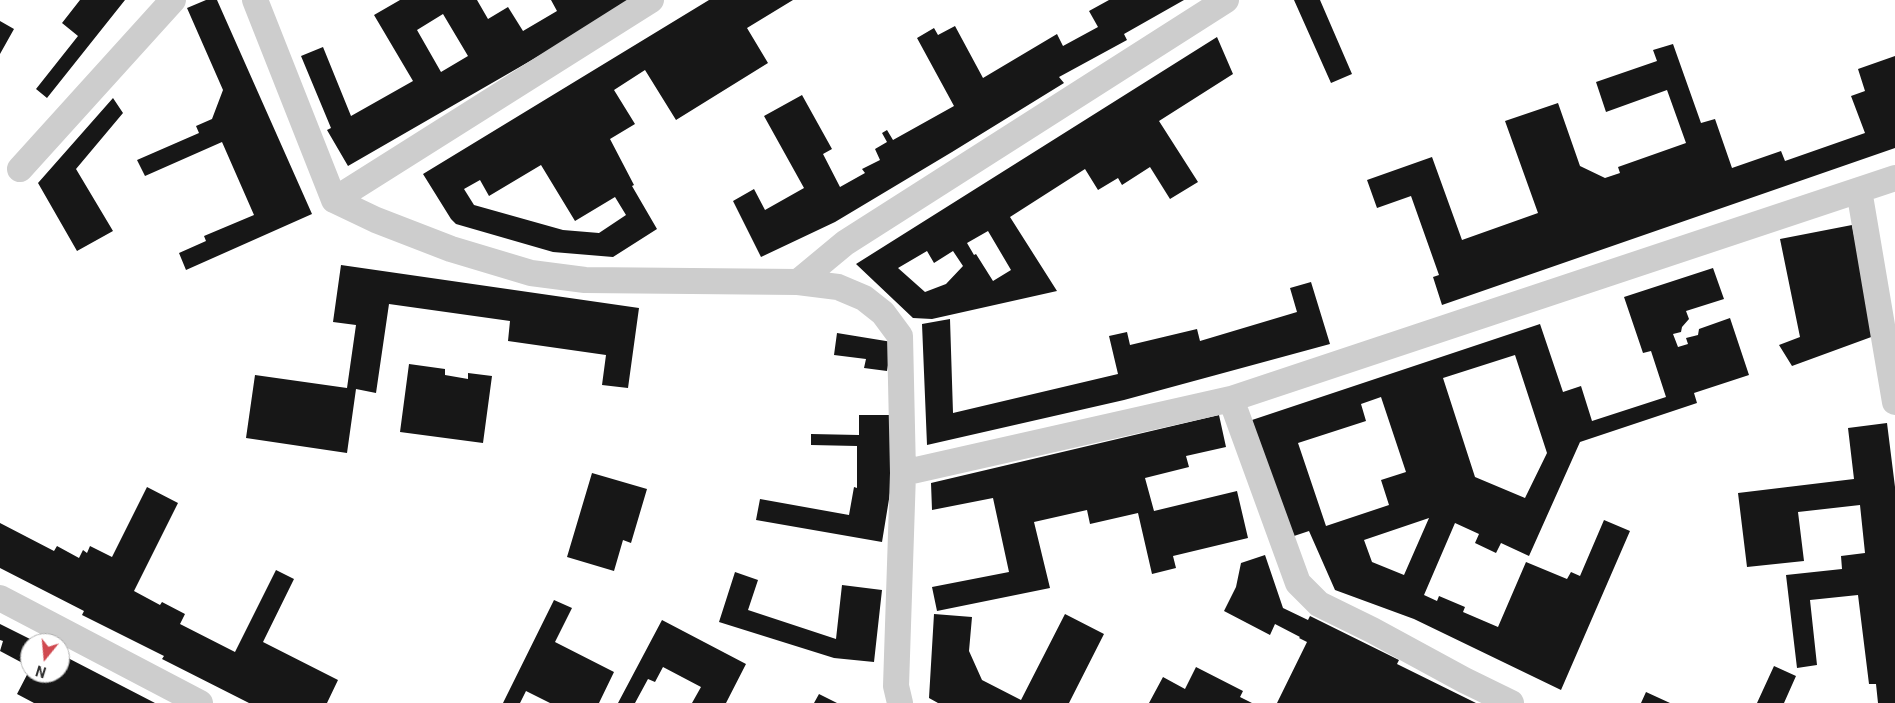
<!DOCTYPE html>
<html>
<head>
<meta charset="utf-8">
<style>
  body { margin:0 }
  #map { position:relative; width:1895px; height:703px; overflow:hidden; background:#fff; font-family:Roboto,sans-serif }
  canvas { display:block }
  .north { position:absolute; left:20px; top:633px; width:50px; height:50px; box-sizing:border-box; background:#fff; border:1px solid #acacac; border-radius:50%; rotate:197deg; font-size:14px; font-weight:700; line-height:20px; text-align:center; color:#303030 }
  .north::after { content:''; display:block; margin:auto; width:18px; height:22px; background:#d04950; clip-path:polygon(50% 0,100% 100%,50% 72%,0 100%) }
</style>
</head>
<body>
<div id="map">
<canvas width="1895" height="703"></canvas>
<div class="north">N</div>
</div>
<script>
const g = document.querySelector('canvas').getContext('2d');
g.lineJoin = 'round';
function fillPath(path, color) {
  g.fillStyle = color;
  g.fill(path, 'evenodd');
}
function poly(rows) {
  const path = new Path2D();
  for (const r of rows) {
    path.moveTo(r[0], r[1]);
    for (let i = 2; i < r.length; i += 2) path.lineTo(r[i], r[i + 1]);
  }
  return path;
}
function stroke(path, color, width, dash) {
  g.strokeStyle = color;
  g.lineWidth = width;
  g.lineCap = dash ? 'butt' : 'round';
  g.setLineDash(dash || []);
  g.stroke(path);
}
fillPath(poly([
  [80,0,125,0,47,98,36,89,78,36,62,23],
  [206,0,217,0,312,214,186,270,179,253,206,241,204,236,254,215,222,142,145,176,137,160,199,133,196,126,212,119,223,90,187,8],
  [400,0,477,0,488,19,508,7,523,31,557,11,551,0,636,0,348,166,327,130,331,128,301,56,323,47,351,116,413,81,374,15],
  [443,14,468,56,441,72,417,30],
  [709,0,793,0,747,28,768,63,676,120,645,70,614,90,635,124,610,139,634,185,632,186,657,229,613,257,553,252,456,224,451,219,423,174],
  [541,165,575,221,615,197,626,215,599,233,563,230,474,205,464,189,480,180,489,196],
  [1109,0,1184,0,1124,34,1127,40,1059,77,1064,83,952,152,835,222,761,257,733,201,754,189,765,210,804,188,764,116,802,95,832,149,823,154,840,187,865,173,862,169,880,160,875,149,887,142,882,133,887,130,893,140,954,106,917,38,934,28,938,35,955,26,983,78,1057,34,1063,46,1098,27,1089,11],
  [1294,0,1320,0,1352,74,1331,83],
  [0,21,14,29,0,54],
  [1217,37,1233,74,1159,121,1198,182,1170,199,1150,167,1122,185,1118,178,1098,190,1085,169,1010,217,1057,291,932,319,913,318,856,264],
  [988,231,1011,270,993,281,976,254,974,255,967,243],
  [927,251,934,263,953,251,963,266,946,284,925,292,898,268],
  [1673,44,1701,123,1715,119,1732,168,1781,151,1785,161,1865,133,1851,96,1865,91,1858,69,1895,56,1895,148,1442,305,1433,277,1439,275,1411,196,1377,208,1367,180,1432,157,1462,240,1538,213,1505,121,1558,103,1580,166,1605,178,1620,173,1618,167,1686,143,1667,90,1606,112,1596,82,1657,61,1653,50],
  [113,98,123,113,76,169,113,231,77,251,38,183],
  [1852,225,1874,336,1792,366,1779,345,1800,337,1780,239],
  [341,265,639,308,628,388,602,385,606,355,508,341,510,321,389,304,376,393,356,389,347,453,246,438,255,375,347,388,356,325,333,322],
  [1713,268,1724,299,1686,311,1689,319,1682,327,1681,332,1673,334,1678,347,1688,344,1686,338,1698,335,1699,329,1730,318,1749,375,1694,393,1697,403,1580,442,1529,556,1501,543,1496,553,1475,543,1479,534,1455,523,1424,595,1437,601,1439,596,1465,607,1463,612,1498,627,1526,562,1567,579,1571,572,1580,576,1604,520,1630,531,1561,690,1414,619,1335,590,1309,531,1291,537,1252,420,1540,324,1563,392,1581,386,1592,421,1666,397,1651,351,1643,353,1624,297],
  [1515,355,1547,453,1525,498,1475,477,1443,378],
  [1381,397,1406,472,1381,480,1389,505,1326,526,1298,443,1366,421,1361,404],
  [1429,518,1404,575,1372,562,1364,540],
  [1311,282,1330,344,1124,400,927,445,922,324,950,319,953,413,1118,374,1109,336,1127,332,1130,345,1197,329,1200,341,1297,312,1290,288],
  [837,333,892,342,887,371,864,368,866,359,834,355],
  [409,364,445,369,445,375,468,379,468,373,492,376,483,443,400,432],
  [859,415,891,415,890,493,882,542,756,520,760,499,849,515,854,487,857,488,857,446,811,445,811,434,859,435],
  [1219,415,1226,447,1186,456,1189,467,1145,478,1154,511,1237,491,1248,538,1173,556,1176,568,1152,574,1138,513,1090,524,1087,510,1034,522,1050,588,937,611,932,587,1009,572,993,498,932,510,931,483],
  [1887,423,1895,487,1895,703,1878,703,1876,684,1869,684,1858,595,1810,600,1817,665,1797,668,1786,575,1842,569,1841,556,1865,553,1860,505,1798,512,1804,561,1747,567,1738,493,1854,479,1848,428],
  [592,473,647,489,631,543,623,540,614,571,567,557],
  [147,487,178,503,134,591,160,605,162,602,185,614,180,624,235,652,276,570,294,579,263,642,338,680,327,703,249,703,162,659,164,656,82,615,84,611,0,568,0,523,54,551,57,546,79,558,83,550,87,553,90,546,112,557],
  [1265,555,1283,608,1308,620,1310,616,1399,660,1397,664,1476,703,1277,703,1307,642,1299,638,1300,637,1275,624,1270,635,1224,611,1236,587,1241,563],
  [735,572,758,580,748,610,836,639,842,585,882,590,874,662,834,658,719,622],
  [554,600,572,608,555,642,614,672,599,703,550,703,526,691,520,703,503,703],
  [934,614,972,617,969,651,982,680,1021,700,1065,614,1104,634,1069,703,938,703,929,698],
  [662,620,746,664,726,703,692,703,701,687,663,667,655,682,648,679,635,703,618,703],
  [0,624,38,643,30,643,30,667,0,651,3,641,0,640],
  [60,654,66,657,155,703,34,703,17,694,30,669,30,673,60,673],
  [1774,666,1796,676,1784,703,1757,703],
  [1196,667,1243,691,1240,697,1252,703,1149,703,1163,677,1185,689],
  [1646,692,1670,703,1641,703],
  [819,694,837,703,814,703]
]), '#171717');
stroke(poly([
  [255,0,334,200,376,220,451,249,531,273,585,280,798,282,838,287,864,298,883,313,900,336,903,473,896,686,900,703],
  [20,169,173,0],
  [1859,190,1895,402],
  [334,200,651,0],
  [798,282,845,243,1226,0],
  [1231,399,1298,583,1319,604,1372,630,1464,680,1511,703],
  [903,473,1231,399,1895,178],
  [0,598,200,703]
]), '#cdcdcd', 26);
</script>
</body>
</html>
